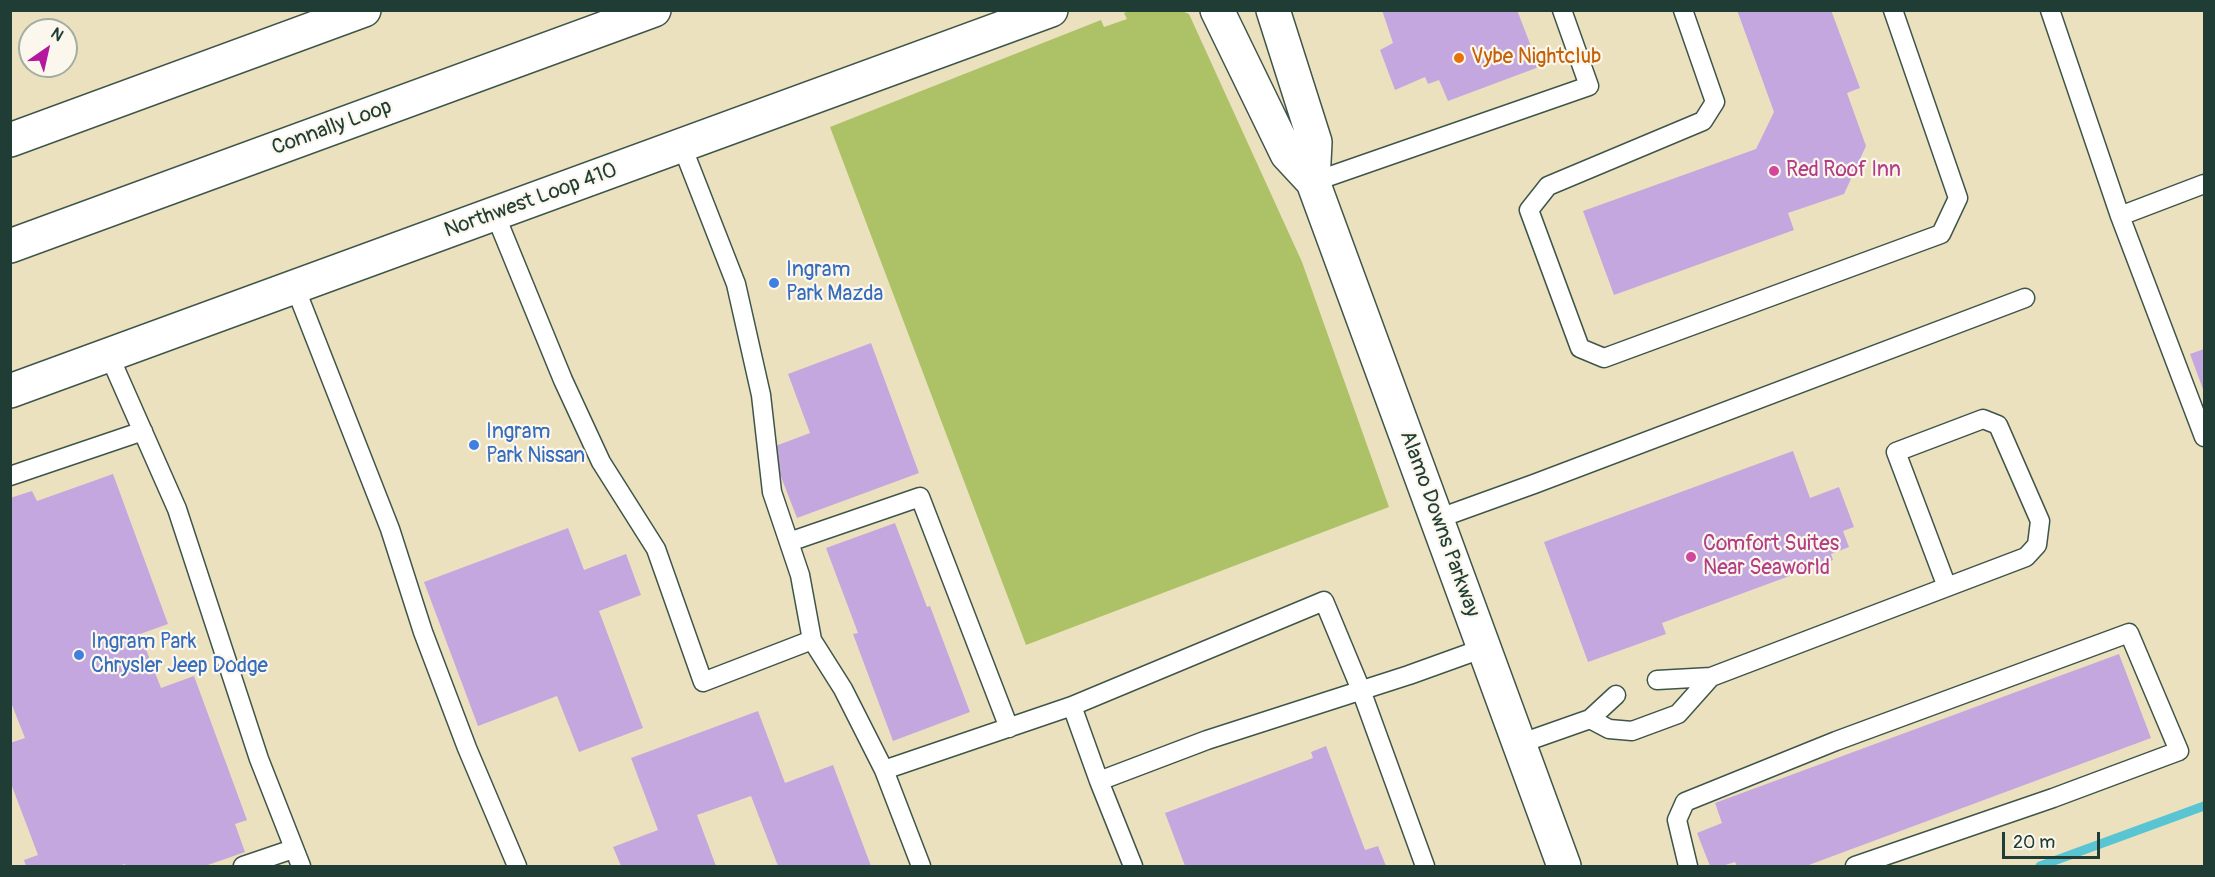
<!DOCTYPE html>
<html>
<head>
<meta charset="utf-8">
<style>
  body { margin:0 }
  #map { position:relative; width:2215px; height:877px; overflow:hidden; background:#ece1be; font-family:Pangolin,sans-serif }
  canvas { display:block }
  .frame { position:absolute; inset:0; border:12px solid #1f3d34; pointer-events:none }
  .north { position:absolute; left:18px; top:18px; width:60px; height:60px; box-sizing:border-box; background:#fbf7ec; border:2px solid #a3ada2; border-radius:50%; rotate:34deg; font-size:16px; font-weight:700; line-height:24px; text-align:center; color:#1f3d34 }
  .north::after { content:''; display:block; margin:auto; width:21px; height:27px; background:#b5179e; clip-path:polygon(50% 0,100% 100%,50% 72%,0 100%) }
  .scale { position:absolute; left:2002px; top:832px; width:98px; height:27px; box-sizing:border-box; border:3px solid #1f3d34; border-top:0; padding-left:8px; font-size:18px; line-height:21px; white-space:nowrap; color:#1f3d34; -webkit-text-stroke:4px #fbf7ec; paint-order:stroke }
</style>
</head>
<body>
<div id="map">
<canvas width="2215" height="877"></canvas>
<div class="frame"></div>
<div class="north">N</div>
<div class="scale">20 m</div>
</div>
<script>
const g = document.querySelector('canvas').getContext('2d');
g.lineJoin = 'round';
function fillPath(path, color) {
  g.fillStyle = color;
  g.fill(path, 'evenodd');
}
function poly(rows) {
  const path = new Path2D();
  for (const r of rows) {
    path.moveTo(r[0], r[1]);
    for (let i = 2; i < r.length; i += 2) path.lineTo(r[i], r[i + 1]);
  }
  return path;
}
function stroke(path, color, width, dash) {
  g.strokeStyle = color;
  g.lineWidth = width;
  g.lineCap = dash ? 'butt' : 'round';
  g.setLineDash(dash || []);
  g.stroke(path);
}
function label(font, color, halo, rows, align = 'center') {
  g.font = font + ' Pangolin,sans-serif';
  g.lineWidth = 4.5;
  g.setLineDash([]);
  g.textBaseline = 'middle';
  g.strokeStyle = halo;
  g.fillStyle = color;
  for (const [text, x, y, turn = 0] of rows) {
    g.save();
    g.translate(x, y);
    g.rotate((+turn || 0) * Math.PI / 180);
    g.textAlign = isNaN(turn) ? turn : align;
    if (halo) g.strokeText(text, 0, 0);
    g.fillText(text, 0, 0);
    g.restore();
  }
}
fillPath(poly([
  [1131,10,1182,11,1189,14,1302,262,1389,507,1026,645,830,127,1101,20,1104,27,1127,19,1124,13]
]), '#adc266');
stroke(poly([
  [2040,866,2204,806]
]), '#5ac5d2', 9);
fillPath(poly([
  [1382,10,1517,10,1539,67,1448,101,1439,80,1428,84,1425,77,1395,90,1380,50,1393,43],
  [1737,10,1831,10,1860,88,1847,93,1866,146,1844,194,1788,213,1794,230,1614,295,1583,211,1756,149,1774,112],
  [871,343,919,473,797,518,770,448,810,433,788,374],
  [2204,349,2204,392,2190,354],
  [1793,451,1810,498,1839,487,1854,527,1843,531,1849,547,1831,554,1833,560,1662,623,1666,634,1588,662,1544,542],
  [113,474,168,624,140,634,161,688,194,676,247,820,235,824,245,852,205,866,126,866,125,864,118,866,26,866,24,860,38,855,10,781,10,743,25,738,10,700,10,498,32,491,37,501],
  [895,523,927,607,930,606,970,712,893,741,853,634,858,633,826,548],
  [568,528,584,570,626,554,641,595,599,611,643,728,579,752,557,696,478,726,424,582],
  [2119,654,2151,738,1806,866,1737,866,1735,862,1722,866,1710,866,1697,833,1722,823,1715,803],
  [758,711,785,783,833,765,871,866,778,866,751,796,697,815,716,866,621,866,613,847,658,830,631,758],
  [1326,746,1365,850,1378,846,1386,866,1185,866,1165,813,1313,758,1311,752]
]), '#c4a7df');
const service = poly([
  [1683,10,1715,102,1703,121,1548,186,1529,210,1580,348,1604,358,1941,234,1958,198,1893,10],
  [2050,10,2120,216,2204,437],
  [682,146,736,284,761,395,772,492,800,575,812,640],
  [1313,182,1589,86,1562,10],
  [495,214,563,380,601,462,656,549,703,682,812,640,843,689,884,770,921,866],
  [2120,216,2204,184],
  [295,287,390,529,423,632,467,748,517,866],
  [109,355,177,509,259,759,301,866],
  [10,476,143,431],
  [1437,519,1534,484,2025,298],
  [789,542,920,497,1009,728],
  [1657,680,1711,677,1947,587,2026,557,2037,545,2040,521,1998,425,1983,419,1896,452,1947,587],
  [1072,706,1324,601,1361,690,1425,866],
  [1590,719,1609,729,1632,731,1678,714,1711,677],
  [1519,744,1590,719,1616,695],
  [884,770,1072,706,1099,781],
  [243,866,293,849],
  [1133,866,1099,781,1207,740,1409,675,1484,648],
  [1688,866,1677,820,1685,802,1836,741,2129,633,2179,751,2053,798,1855,866]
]);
const minor = poly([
  [1217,10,1287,154,1313,182],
  [1273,10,1315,142,1313,182,1564,866]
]);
const secondary = poly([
  [10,391,1051,10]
]);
const motorway = poly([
  [10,140,364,10],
  [10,246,654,10]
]);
stroke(service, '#3e5649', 21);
stroke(minor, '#3e5649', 36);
stroke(secondary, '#3e5649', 36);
stroke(motorway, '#3e5649', 36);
stroke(service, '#fff', 18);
stroke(minor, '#fff', 33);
stroke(secondary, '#fff', 33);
stroke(motorway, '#fff', 33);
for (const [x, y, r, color] of [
  [1459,58,6,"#e8710a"],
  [1774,171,6,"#d1479c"],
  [774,283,6,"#3f7fe0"],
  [474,445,6,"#3f7fe0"],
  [1691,557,6,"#d1479c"],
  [79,655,6,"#3f7fe0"]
]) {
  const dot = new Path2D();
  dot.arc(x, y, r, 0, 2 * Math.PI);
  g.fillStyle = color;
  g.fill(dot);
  stroke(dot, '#fbf7ec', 2);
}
label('21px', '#c56008', '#fbf7ec', [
  ["Vybe Nightclub",1471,58]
], 'left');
label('21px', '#1f3d34', '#fbf7ec', [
  ["Connally Loop",332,128,-20],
  ["Northwest Loop 410",531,201,-20],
  ["Alamo Downs Parkway",1439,524,70]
]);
label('21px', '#b23c85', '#fbf7ec', [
  ["Red Roof Inn",1786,171],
  ["Comfort Suites",1703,545],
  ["Near Seaworld",1703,569]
], 'left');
label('21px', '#366cbe', '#fbf7ec', [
  ["Ingram",786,271],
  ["Park Mazda",786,295],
  ["Ingram",486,433],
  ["Park Nissan",486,457],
  ["Ingram Park",91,643],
  ["Chrysler Jeep Dodge",91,667]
], 'left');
</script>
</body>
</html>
